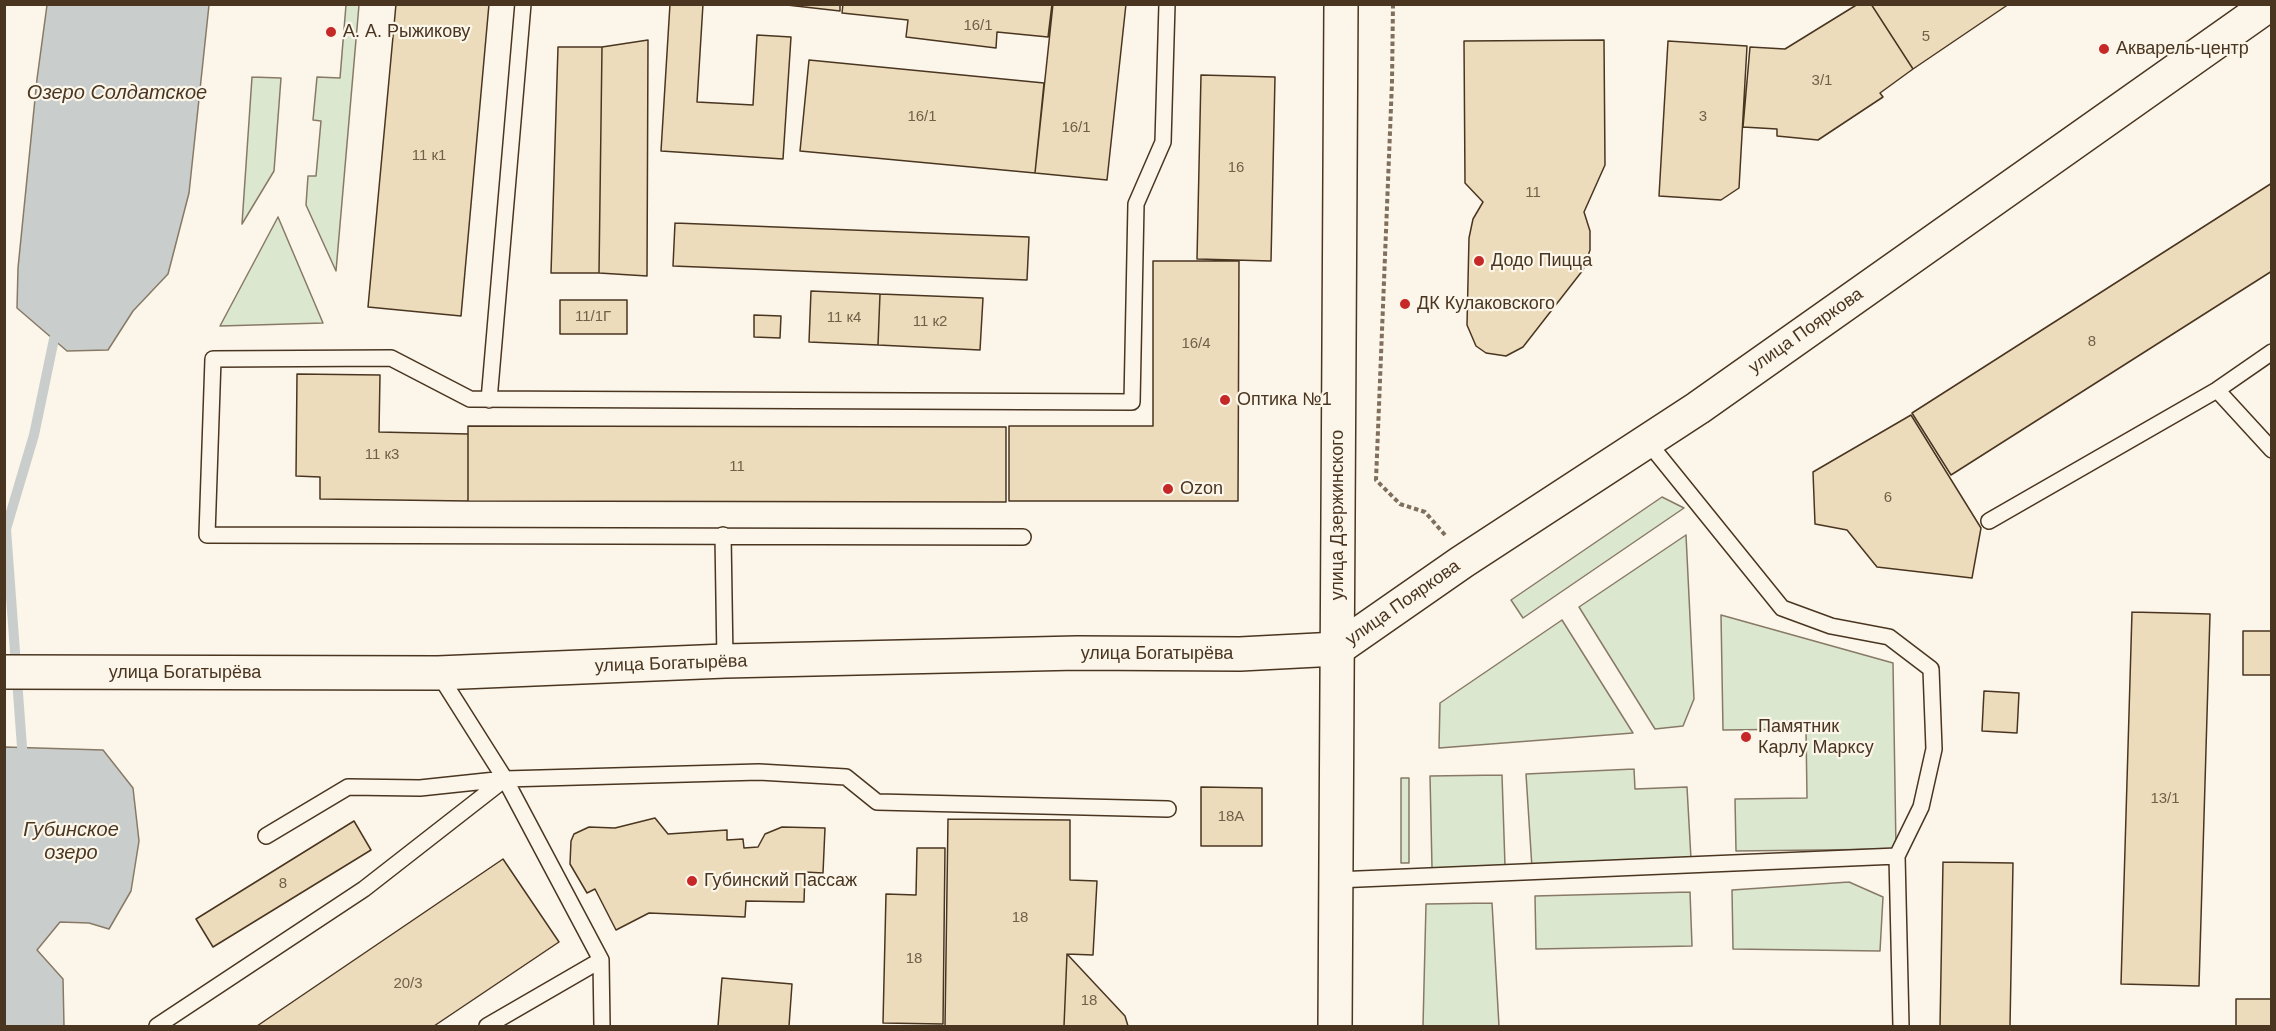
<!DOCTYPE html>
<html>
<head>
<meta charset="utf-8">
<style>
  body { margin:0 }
  #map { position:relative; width:2276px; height:1031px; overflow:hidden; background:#fbf6e9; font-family:Arial,sans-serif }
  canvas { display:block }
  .frame { position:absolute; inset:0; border:6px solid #4a3520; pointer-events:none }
</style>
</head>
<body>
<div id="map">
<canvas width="2276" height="1031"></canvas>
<div class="frame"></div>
</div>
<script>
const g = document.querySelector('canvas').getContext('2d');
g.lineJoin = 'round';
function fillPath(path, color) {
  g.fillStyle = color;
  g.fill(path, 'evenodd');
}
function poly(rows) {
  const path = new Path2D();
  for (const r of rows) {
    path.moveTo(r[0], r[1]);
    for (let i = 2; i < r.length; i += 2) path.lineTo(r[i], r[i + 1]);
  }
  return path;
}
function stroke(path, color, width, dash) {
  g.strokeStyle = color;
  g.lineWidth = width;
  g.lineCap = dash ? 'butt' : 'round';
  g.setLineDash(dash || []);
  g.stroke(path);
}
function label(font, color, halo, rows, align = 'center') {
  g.font = font + ' Arial,sans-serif';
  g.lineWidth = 4.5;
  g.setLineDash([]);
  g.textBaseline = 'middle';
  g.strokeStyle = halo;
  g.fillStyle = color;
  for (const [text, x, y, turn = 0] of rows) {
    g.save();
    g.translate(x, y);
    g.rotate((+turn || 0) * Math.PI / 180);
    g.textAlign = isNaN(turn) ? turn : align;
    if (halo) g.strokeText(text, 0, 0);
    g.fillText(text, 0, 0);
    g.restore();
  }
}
const green = poly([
  [346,5,359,5,336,271,306,205,308,176,316,176,321,121,313,120,317,77,340,78,346,5],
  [252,77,281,78,274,171,242,224,252,77],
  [278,217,323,323,220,326,278,217],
  [1662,497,1684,508,1523,618,1511,600,1662,497],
  [1686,535,1694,699,1683,726,1655,729,1579,607,1686,535],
  [1721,615,1893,663,1896,849,1736,851,1735,799,1807,798,1806,729,1723,730,1721,615],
  [1562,620,1633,733,1439,748,1440,703,1562,620],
  [1634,769,1635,789,1687,787,1691,859,1532,868,1526,774,1634,769],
  [1502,775,1505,866,1432,868,1430,776,1502,775],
  [1401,778,1409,778,1409,863,1401,863,1401,778],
  [1849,882,1883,897,1880,951,1733,949,1732,890,1849,882],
  [1690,892,1692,946,1536,949,1535,896,1690,892],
  [1492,903,1499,1026,1423,1026,1426,904,1492,903]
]);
fillPath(green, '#dce7d0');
stroke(green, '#887966', 1.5);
const water = poly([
  [47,5,209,5,189,193,168,274,133,311,108,350,67,351,17,308,18,268,37,79,47,5],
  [5,747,103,750,133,788,139,841,131,891,109,929,89,923,60,922,37,950,63,979,64,1026,5,1026,5,747]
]);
fillPath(water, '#c9cecd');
stroke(water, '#887966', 1.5);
stroke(poly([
  [23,761,6,529,34,435,54,339]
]), '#c9cecd', 10);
const building = poly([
  [396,4,489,4,461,316,368,307,396,4],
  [670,4,703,4,697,102,753,105,757,35,791,37,783,159,661,151,670,4],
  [778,4,840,4,840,11,778,4],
  [843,4,1052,4,1048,37,997,32,996,48,906,37,908,20,842,13,843,4],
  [1053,4,1126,4,1107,180,1035,173,1053,4],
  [1858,4,1871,4,1913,69,1880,93,1883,97,1818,140,1777,136,1777,129,1743,127,1750,47,1785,49,1858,4],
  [1871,4,2009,4,1913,69,1871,4],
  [648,40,647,276,599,273,602,47,648,40],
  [1604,40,1605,165,1584,212,1590,231,1590,250,1583,270,1523,347,1506,356,1486,353,1476,346,1467,325,1469,238,1473,219,1483,202,1465,183,1464,41,1604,40],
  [1668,41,1747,46,1739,188,1721,200,1659,196,1668,41],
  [558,47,602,47,599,273,551,273,558,47],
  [809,60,1044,83,1035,173,800,151,809,60],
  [1201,75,1275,77,1271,261,1197,259,1201,75],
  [2272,183,2272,271,1951,475,1912,413,2272,183],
  [675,223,1029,237,1027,280,673,266,675,223],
  [1153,261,1239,261,1238,501,1009,501,1009,426,1153,426,1153,261],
  [811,291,880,294,878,345,809,342,811,291],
  [880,294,983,298,980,350,878,345,880,294],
  [560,300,627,300,627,334,560,334,560,300],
  [754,315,781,316,780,338,754,337,754,315],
  [297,374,380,375,379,432,468,434,468,501,320,499,320,477,296,476,297,374],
  [1911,415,1981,528,1972,578,1877,567,1847,530,1815,524,1813,472,1911,415],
  [468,426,1006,427,1006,502,468,501,468,426],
  [2132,612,2210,614,2199,986,2121,984,2132,612],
  [2243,631,2272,631,2272,675,2243,675,2243,631],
  [1984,691,2019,693,2017,733,1982,731,1984,691],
  [1201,787,1262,788,1262,846,1201,846,1201,787],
  [655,818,668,834,727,830,727,840,743,839,744,848,758,847,765,834,782,827,825,828,823,873,805,872,804,902,746,901,745,917,649,913,616,930,595,889,587,893,570,864,571,841,574,834,589,827,615,828,655,818],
  [948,819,1070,820,1070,880,1097,881,1093,955,1067,954,1064,1026,945,1026,948,819],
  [354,821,371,850,213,947,196,919,354,821],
  [917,848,945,848,943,1024,883,1023,886,894,916,895,917,848],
  [503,859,559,942,434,1026,257,1026,503,859],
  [1943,862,2013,863,2010,1026,1940,1026,1943,862],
  [1067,954,1125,1016,1128,1026,1064,1026,1067,954],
  [722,978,792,984,789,1026,718,1026,722,978],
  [2236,999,2272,999,2272,1026,2236,1026,2236,999]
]);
fillPath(building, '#ecdcbc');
stroke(building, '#4a3520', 1.5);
const service = poly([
  [2217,390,2272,450],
  [489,400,523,4],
  [1647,441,1782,608,1831,626,1889,637,1931,669,1934,749,1921,807,1897,856,1901,1026],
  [1989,521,2217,390,2272,352],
  [723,535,725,661],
  [1023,537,207,535,213,359,391,358,470,399,1132,402,1136,204,1163,142,1167,4],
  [438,673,505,779,601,960,487,1026],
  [505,779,759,772,846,777,877,802,1168,809],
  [1336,880,1897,856],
  [601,960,602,1026],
  [157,1026,364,889,505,779,420,788,348,787,266,836]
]);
const secondary = poly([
  [4,672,438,673,725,661,1077,653,1240,654,1337,649,1462,562,1698,408,2270,4]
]);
const primary = poly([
  [1335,1026,1341,4]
]);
stroke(service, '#4a3520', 18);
stroke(secondary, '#4a3520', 36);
stroke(primary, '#4a3520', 36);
stroke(poly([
  [1393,4,1392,82,1376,480,1400,504,1425,512,1445,535]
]), '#7f6f5c', 4, [4.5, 3]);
stroke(service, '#fbf6e9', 15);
stroke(secondary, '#fbf6e9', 33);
stroke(primary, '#fbf6e9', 33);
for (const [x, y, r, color] of [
  [331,32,6,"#c62828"],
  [2104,49,6,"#c62828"],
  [1479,261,6,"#c62828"],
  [1405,304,6,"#c62828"],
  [1225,400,6,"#c62828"],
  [1168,489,6,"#c62828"],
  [1746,737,6,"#c62828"],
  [692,881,6,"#c62828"]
]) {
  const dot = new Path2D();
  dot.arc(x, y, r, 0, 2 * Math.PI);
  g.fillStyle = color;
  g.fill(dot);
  stroke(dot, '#fbf6e9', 2);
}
label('15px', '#725f47', null, [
  ["16/1",978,26],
  ["5",1926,37],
  ["3/1",1822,81],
  ["16/1",922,117],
  ["3",1703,117],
  ["16/1",1076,128],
  ["11 к1",429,156],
  ["16",1236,168],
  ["11",1533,193],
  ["11/1Г",593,317],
  ["11 к4",844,318],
  ["11 к2",930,322],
  ["8",2092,342],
  ["16/4",1196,344],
  ["11 к3",382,455],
  ["11",737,467],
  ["6",1888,498],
  ["13/1",2165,799],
  ["18А",1231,817],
  ["8",283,884],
  ["18",1020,918],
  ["18",914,959],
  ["20/3",408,984],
  ["18",1089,1001]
]);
label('18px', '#4a3520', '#fbf6e9', [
  ["А. А. Рыжикову",343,32],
  ["Акварель-центр",2116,49],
  ["Додо Пицца",1491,261],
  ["ДК Кулаковского",1417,304],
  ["Оптика №1",1237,400],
  ["Ozon",1180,489],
  ["Памятник",1758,727],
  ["Карлу Марксу",1758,748],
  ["Губинский Пассаж",704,881]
], 'left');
label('18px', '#4a3520', '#fbf6e9', [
  ["улица Пояркова",1806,331,-35],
  ["улица Дзержинского",1338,515,-90],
  ["улица Пояркова",1403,603,-35],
  ["улица Богатырёва",1157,654],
  ["улица Богатырёва",671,664,-2],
  ["улица Богатырёва",185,673]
]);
label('italic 20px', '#4a3520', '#fbf6e9', [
  ["Озеро Солдатское",117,93],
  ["Губинское",71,830],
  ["озеро",71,853]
]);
</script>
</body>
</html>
